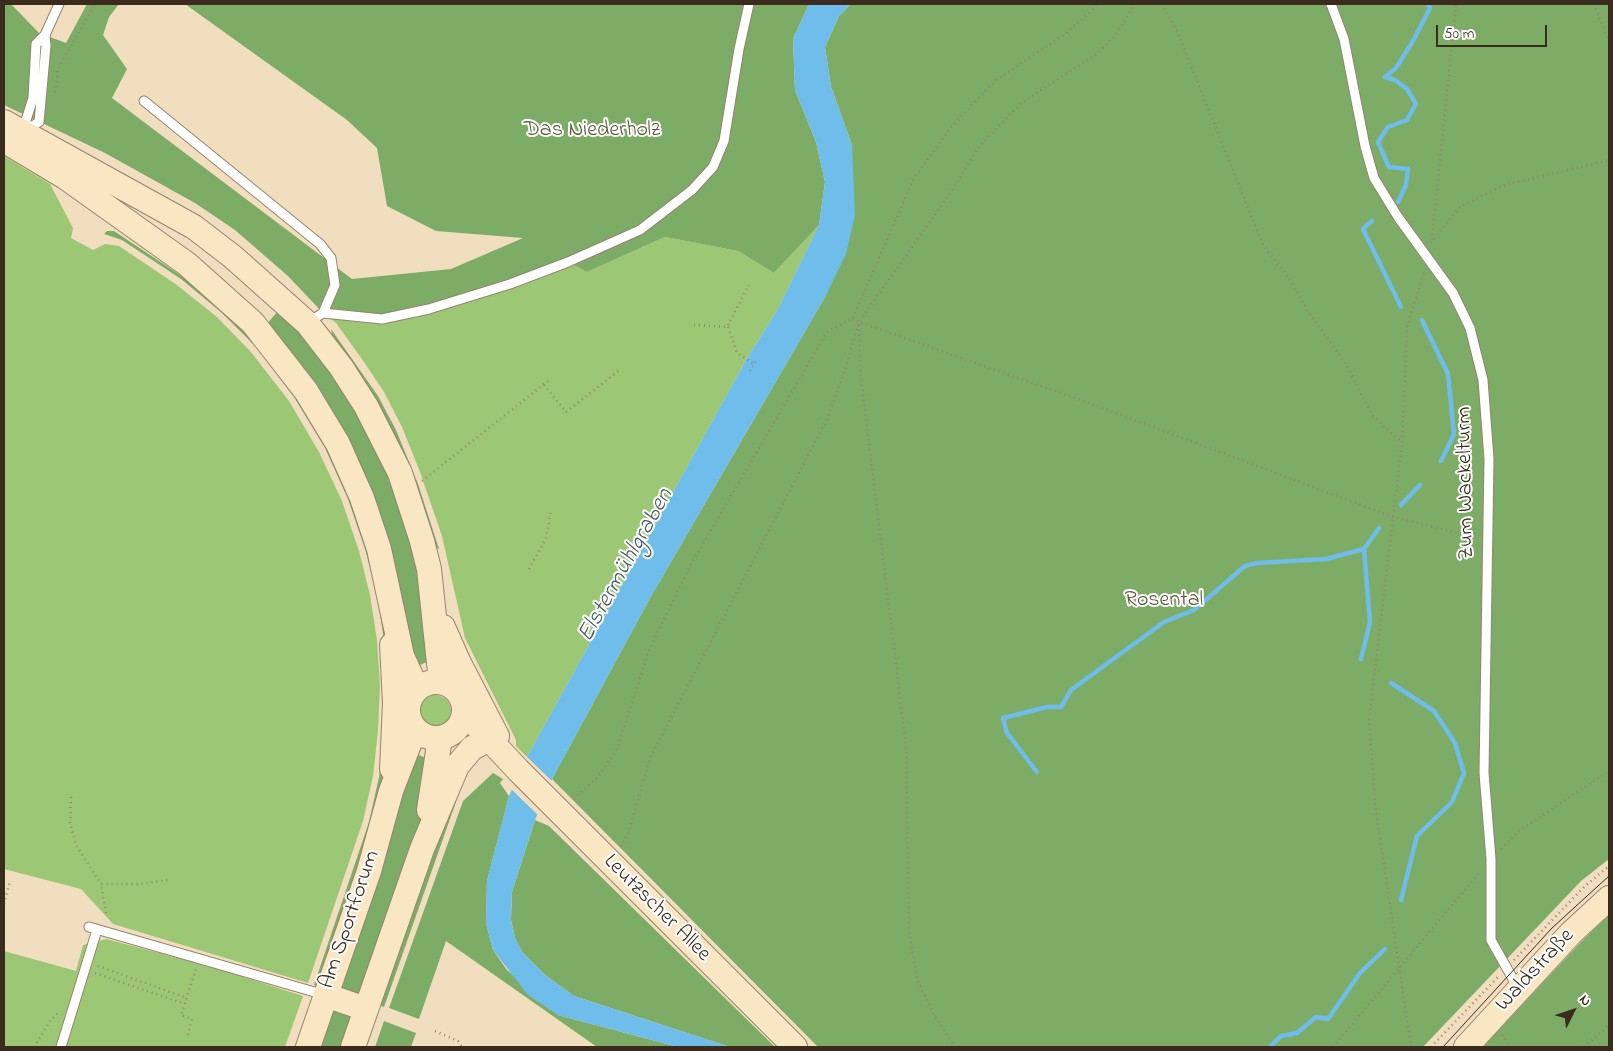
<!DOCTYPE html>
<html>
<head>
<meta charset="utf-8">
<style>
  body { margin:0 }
  #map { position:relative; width:1613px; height:1051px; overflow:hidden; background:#f1debe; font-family:"Indie Flower",sans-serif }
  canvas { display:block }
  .frame { position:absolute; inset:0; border:5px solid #3b2a1e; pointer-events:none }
  .north { position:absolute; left:1548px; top:986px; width:50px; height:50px; -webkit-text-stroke:4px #fff; paint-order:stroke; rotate:49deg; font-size:14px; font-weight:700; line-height:20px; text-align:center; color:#3b2a1e }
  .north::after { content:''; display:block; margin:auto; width:18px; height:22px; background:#3b2a1e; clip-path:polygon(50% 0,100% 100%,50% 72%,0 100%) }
  .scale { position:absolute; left:1436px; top:25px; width:111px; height:22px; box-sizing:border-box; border:2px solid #3b2a1e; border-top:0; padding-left:6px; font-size:15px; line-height:18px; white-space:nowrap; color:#3b2a1e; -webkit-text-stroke:4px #fff; paint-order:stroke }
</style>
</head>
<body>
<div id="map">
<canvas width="1613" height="1051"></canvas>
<div class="frame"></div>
<div class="north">N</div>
<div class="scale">50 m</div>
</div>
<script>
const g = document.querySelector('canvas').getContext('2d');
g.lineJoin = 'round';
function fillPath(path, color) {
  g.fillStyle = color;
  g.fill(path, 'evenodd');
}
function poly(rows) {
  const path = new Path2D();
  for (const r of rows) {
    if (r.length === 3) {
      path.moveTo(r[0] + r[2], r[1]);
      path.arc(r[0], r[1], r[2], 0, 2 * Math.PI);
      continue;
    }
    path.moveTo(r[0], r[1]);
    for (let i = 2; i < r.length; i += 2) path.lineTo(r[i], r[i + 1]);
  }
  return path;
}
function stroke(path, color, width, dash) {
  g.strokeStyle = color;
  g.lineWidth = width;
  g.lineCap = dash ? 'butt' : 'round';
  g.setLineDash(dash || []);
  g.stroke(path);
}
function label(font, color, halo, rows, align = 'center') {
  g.font = font + ' "Indie Flower",sans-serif';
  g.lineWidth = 4;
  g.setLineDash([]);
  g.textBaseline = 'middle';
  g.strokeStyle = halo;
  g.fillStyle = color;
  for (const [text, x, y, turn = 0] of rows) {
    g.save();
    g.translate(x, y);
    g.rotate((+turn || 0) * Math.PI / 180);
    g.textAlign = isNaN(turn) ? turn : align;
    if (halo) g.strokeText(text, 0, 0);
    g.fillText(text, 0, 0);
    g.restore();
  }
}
fillPath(poly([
  [4,156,50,184,73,228,71,238,93,250,105,244,119,246,177,285,217,317,251,352,289,401,319,452,342,501,359,551,370,595,377,640,380,686,378,731,373,776,363,821,308,983,113,924,81,889,4,869],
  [819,225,779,307,746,360,527,757,516,746,516,740,465,638,442,536,420,472,402,427,384,392,364,362,336,323,323,313,568,262,587,272,665,237,738,251,774,273],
  [435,711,16],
  [106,939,212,967,303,996,285,1047,4,1047,4,951,76,971,83,945]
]), '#9cc876');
fillPath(poly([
  [4,4,11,4,39,33,66,43,87,4,119,4,109,17,103,35,127,69,112,98,352,279,451,269,523,238,436,231,387,206,377,148,347,120,185,4,809,4,793,39,795,90,816,142,825,182,819,225,774,273,738,251,665,237,587,272,568,262,510,284,382,319,323,313,288,276,235,230,195,203,105,153,4,105],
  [851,4,1609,4,1609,859,1581,881,1423,1047,818,1047,552,779,650,598,825,297,852,145,831,87,825,47,839,16],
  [107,231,114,231,183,277,224,310,258,345,297,395,328,447,352,498,369,548,387,639,388,732,382,778,372,823,354,883,317,986,314,985,369,822,379,777,385,732,384,640,377,594,365,549,348,499,325,448,294,397,256,347,221,312,181,279,122,240,104,234],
  [288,310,375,434,417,552,435,661,424,663,413,669,388,559,266,325,278,311],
  [331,329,378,396,396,430,418,484,439,549,434,546,355,367,332,335],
  [411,752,431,760,421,820,412,857,360,996,342,991,337,981],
  [493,773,503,779,500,783,509,796,487,881,486,923,493,950,507,970,558,1015,678,1047,597,1047,446,941,419,1019,389,1008,463,801],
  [451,797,457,799,384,1007,379,1005],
  [535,820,549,826,775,1047,730,1047,574,996,545,975,523,953,515,938,511,920,512,892],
  [1609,915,1609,1047,1483,1047,1581,942],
  [334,1009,354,1019,346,1047,314,1047],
  [384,1021,416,1033,411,1047,375,1047]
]), '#7dac67');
fillPath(poly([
  [809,4,851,4,839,16,825,47,831,87,852,145,855,215,846,254,825,297,650,598,552,779,535,820,512,892,511,920,515,938,523,953,545,975,574,996,730,1047,678,1047,558,1015,528,995,493,950,486,923,487,881,509,796,527,757,746,360,779,307,819,225,825,182,816,142,795,90,793,39]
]), '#6fbdea');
fillPath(poly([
  [525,755,553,782,539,816,510,788]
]), '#f1debe');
stroke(poly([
  [1398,202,1406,185,1408,169,1389,167,1378,142,1388,127,1407,120,1416,104,1407,89,1395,80,1385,77,1396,68,1413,41,1430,8,1428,4],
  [1372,221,1363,229,1401,307],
  [1422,320,1448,374,1454,434,1441,461],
  [1401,505,1420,485],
  [1361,659,1370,622,1364,549,1379,528],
  [1391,683,1434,711,1455,743,1464,773,1452,802,1417,836,1401,900],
  [1037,772,1007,733,1003,718,1047,707,1061,707,1071,690,1164,622,1194,610,1245,566,1257,563,1326,559,1364,549],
  [1270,1047,1281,1036,1297,1033,1316,1017,1328,1019,1360,973,1385,949]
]), '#6fbdea', 4.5);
const lane = poly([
  [1331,4,1344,39,1365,146,1374,178,1398,217,1453,293,1470,328,1483,380,1489,459,1484,773,1491,859,1491,940,1518,988],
  [144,101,320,244,331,258,335,285,323,313,307,323],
  [23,130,33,98,36,44,45,35,59,4],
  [24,131,39,122,46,46,45,35],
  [323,313,382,319,429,309,510,284,568,262,640,230,692,190,713,167,724,141,739,49,749,4],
  [89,927,325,995],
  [61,1047,97,930]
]);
const secondary = poly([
  [4,122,194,227,233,257,307,323,341,367,366,406,400,473,422,541,429,569,441,682],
  [10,144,65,177,187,264,253,323,306,391,338,444,362,498,379,549,402,656,417,689],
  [443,627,459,663,497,736],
  [392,645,395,703,392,769],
  [436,710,28],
  [464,712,518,770,795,1047],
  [429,810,440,738],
  [325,995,366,1009],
  [308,1047,369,871,391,791,415,729],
  [353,1047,422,849,457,766,472,748,480,744],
  [1466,1047,1571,933,1609,898]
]);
stroke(lane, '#96846e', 11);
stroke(secondary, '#96846e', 26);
stroke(poly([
  [1162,4,1177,31,1263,245,1290,279,1307,310,1346,364,1372,415,1402,443],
  [1594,4,1609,41],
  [56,72,95,4],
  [55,92,58,70],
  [1432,240,1456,4],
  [1431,243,1460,207,1502,186,1609,160],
  [853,318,859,322,1092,404,1393,517,1467,535,1476,533],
  [694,325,727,327,749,285],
  [859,325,860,369,906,748,909,933,918,981,934,1015,955,1047],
  [728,327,737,353,754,364],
  [750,371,757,359],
  [544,385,566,412,621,369],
  [422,481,548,381],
  [529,569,546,539,551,509],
  [71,797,70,822,76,845,101,884],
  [574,799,597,778,617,749,649,650,690,566,827,332,853,318,913,180,951,127,996,80,1065,34,1093,10,1096,4],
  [621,847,628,834,650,758,828,417,844,373,859,322,953,189,978,148,1021,103,1097,54,1115,36,1135,4],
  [1501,849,1519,831,1609,771],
  [4,904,10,881],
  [106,913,101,884,140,884,168,880],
  [1514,960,1585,886,1609,866],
  [98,966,187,998],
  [95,973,185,1004],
  [435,1031,458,1041,462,1047],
  [188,1035,192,1019,181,1015,196,969],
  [1502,1035,1511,1047],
  [34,1047,50,1021,59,1012],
  [1333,1047,1479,873],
  [1411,1047,1375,804,1369,720,1402,443,1407,327,1424,273],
  [1431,1047,1498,977],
  [1584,1047,1609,1025]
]), '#96846e', 2.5, [1, 4]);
stroke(lane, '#fff', 9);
stroke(secondary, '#f9e7c3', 24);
stroke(poly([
  [1443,1047,1552,928,1609,876]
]), '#3b2a1e', 1);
label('22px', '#585938', '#fff', [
  ["Das Niederholz",592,131],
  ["Rosental",1164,601]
]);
label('22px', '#3b2a1e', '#fff', [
  ["Zum Wackelturm",1467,483,-91],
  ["Leutzscher Allee",656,909,45],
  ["Am Sportforum",351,920,-71],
  ["Waldstraße",1536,971,-47]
]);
label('italic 24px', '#4d5d65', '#fff', [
  ["Elstermühlgraben",627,566,-61]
]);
</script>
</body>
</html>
